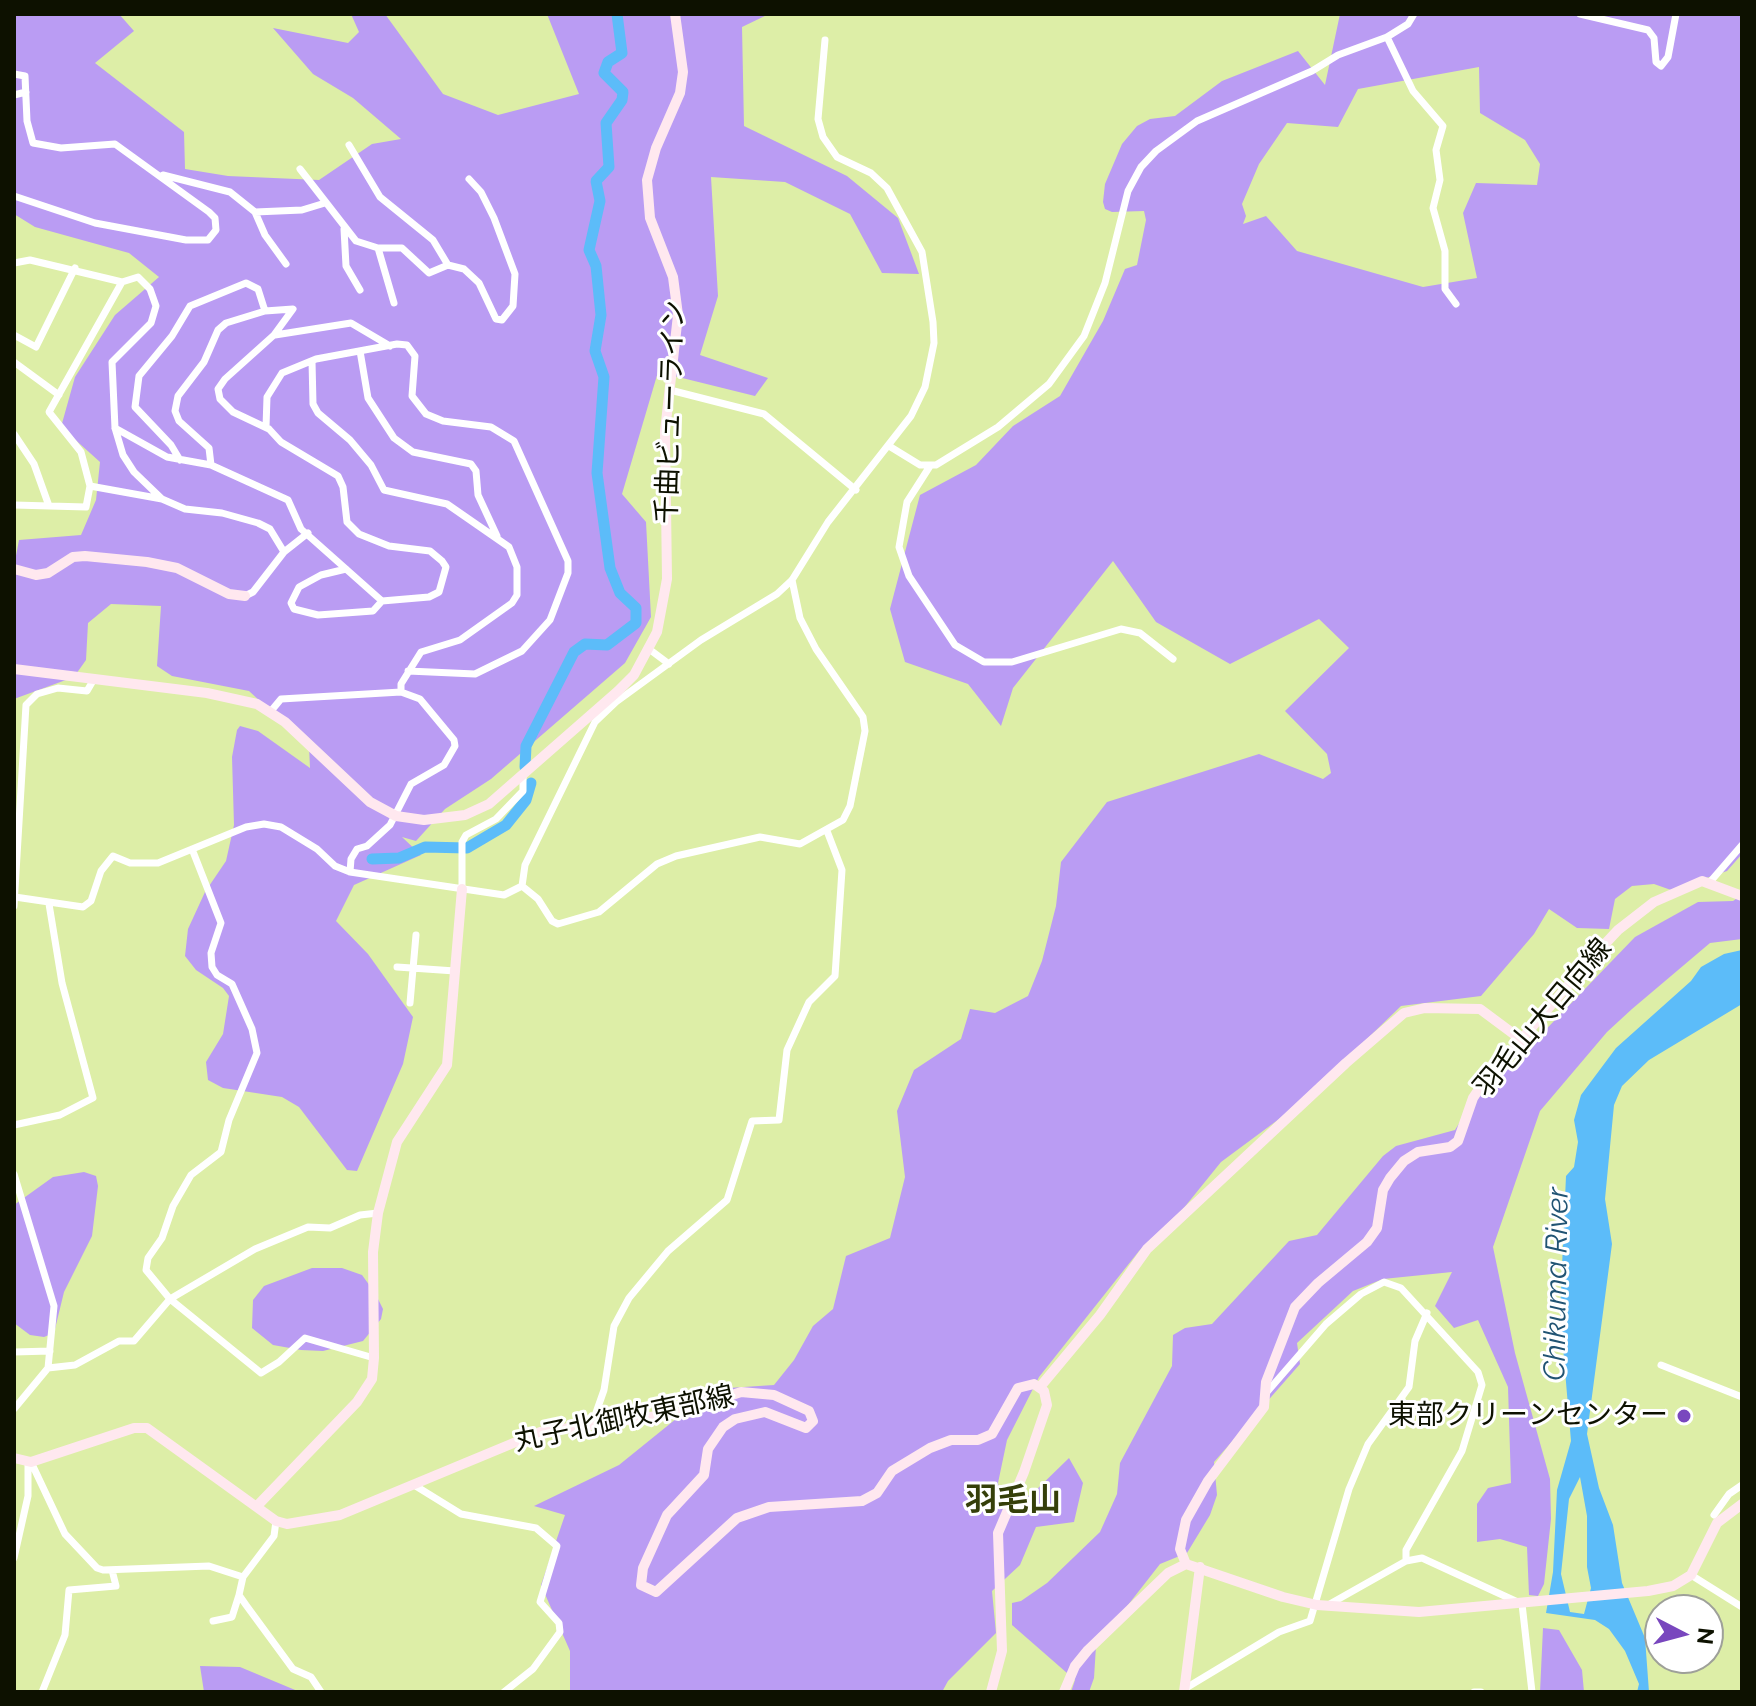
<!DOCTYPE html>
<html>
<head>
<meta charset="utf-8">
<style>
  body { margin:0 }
  #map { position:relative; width:1756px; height:1706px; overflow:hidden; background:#ddeea7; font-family:Raleway,sans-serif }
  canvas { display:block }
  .frame { position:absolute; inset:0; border:16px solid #0d1100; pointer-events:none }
  .north { position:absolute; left:1644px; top:1594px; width:80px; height:80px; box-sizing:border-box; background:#fff; border:2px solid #9ea099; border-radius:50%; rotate:96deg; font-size:22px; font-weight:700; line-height:32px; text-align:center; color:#0d1100 }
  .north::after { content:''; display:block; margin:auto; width:28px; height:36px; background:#7947be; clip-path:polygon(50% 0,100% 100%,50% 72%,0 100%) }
</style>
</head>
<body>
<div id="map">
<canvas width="1756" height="1706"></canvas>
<div class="frame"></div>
<div class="north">N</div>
</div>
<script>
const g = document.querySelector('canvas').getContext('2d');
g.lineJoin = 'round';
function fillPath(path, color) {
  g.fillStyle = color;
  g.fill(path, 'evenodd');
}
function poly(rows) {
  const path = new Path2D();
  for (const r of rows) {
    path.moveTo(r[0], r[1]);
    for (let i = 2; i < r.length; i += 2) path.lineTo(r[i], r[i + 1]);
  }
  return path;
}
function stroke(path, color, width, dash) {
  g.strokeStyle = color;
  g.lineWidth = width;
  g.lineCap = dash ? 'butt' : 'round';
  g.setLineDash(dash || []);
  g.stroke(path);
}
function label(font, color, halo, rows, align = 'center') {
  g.font = font + ' Raleway,"Noto Sans JP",sans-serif';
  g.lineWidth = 6;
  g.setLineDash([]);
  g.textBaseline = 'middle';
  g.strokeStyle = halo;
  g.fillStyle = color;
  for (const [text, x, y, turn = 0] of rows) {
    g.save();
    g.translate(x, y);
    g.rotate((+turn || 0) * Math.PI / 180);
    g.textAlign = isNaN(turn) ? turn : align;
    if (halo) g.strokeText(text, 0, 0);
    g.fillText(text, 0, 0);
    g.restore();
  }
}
fillPath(poly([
  [14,14,119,14,134,31,95,63,184,132,185,169,228,176,319,180,372,144,401,139,353,98,313,74,273,28,348,43,359,32,351,14,385,14,443,94,498,115,579,94,547,14,769,14,742,27,744,126,847,176,898,218,919,274,882,273,850,214,785,182,711,177,718,296,700,355,768,378,755,396,658,372,622,494,646,522,651,617,625,663,491,779,445,809,416,841,402,837,421,855,354,885,336,921,368,954,413,1017,403,1064,357,1171,347,1170,299,1107,282,1097,223,1088,208,1080,206,1062,223,1034,229,996,223,988,196,970,185,956,188,929,205,892,226,861,234,825,232,757,237,730,240,726,258,731,310,768,309,746,249,691,172,676,157,666,161,606,111,604,88,623,86,660,74,677,14,699,14,566,19,540,81,535,96,500,100,462,61,427,75,377,115,315,159,277,129,253,35,227,14,214],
  [1340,14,1742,14,1742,854,1727,871,1671,890,1654,884,1632,886,1615,899,1609,929,1577,928,1549,909,1534,934,1481,996,1401,1006,1302,1102,1221,1162,1183,1209,1139,1251,1039,1377,1007,1440,998,1483,1002,1501,1031,1495,1069,1458,1083,1483,1074,1522,1036,1527,1020,1565,992,1591,996,1633,948,1681,942,1692,570,1692,570,1651,541,1585,565,1515,534,1506,619,1465,713,1389,774,1385,794,1360,813,1326,833,1309,846,1256,890,1238,905,1177,897,1111,914,1070,961,1039,970,1009,995,1013,1028,996,1042,961,1056,906,1061,862,1107,802,1259,754,1323,779,1331,773,1327,754,1285,711,1349,648,1319,619,1230,664,1156,622,1113,561,1013,688,1001,726,968,684,905,662,890,609,920,495,976,465,1013,426,1060,396,1103,321,1125,269,1137,265,1146,220,1144,211,1112,212,1105,209,1103,202,1105,184,1122,144,1137,126,1150,119,1175,116,1222,81,1298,51,1325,85],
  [1479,67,1480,113,1525,140,1540,164,1537,185,1476,183,1463,213,1477,278,1423,287,1297,251,1266,216,1243,224,1246,216,1242,204,1259,164,1287,123,1338,127,1358,89],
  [1742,895,1742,939,1710,943,1632,1009,1607,1032,1540,1111,1493,1247,1515,1353,1550,1479,1551,1519,1544,1584,1538,1596,1529,1595,1527,1547,1500,1539,1477,1542,1477,1504,1488,1488,1511,1483,1508,1387,1478,1320,1454,1328,1435,1306,1452,1272,1383,1279,1353,1291,1297,1343,1300,1364,1214,1462,1217,1495,1210,1515,1187,1553,1160,1564,1096,1646,1094,1678,1089,1692,1071,1692,1075,1680,1012,1625,1012,1603,1021,1601,1047,1583,1100,1532,1117,1494,1120,1463,1172,1366,1173,1335,1185,1328,1212,1324,1289,1241,1317,1235,1383,1156,1396,1146,1455,1130,1472,1102,1501,1076,1635,937,1698,902,1733,901],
  [84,1172,96,1176,98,1186,92,1236,64,1292,54,1333,44,1337,30,1335,14,1323,14,1205,53,1177],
  [312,1268,342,1268,362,1275,375,1293,383,1309,381,1319,363,1341,323,1351,301,1350,273,1345,252,1328,253,1300,264,1286],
  [1543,1628,1559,1630,1582,1670,1584,1692,1540,1692],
  [200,1666,240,1667,300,1692,204,1692]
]), '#ba9cf3');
fillPath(poly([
  [1742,950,1742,1004,1649,1060,1622,1086,1614,1105,1605,1199,1612,1244,1587,1434,1599,1488,1613,1525,1622,1583,1645,1638,1649,1692,1637,1692,1639,1684,1625,1651,1609,1629,1595,1620,1546,1613,1553,1572,1557,1490,1571,1441,1560,1312,1566,1176,1574,1167,1578,1142,1574,1120,1581,1095,1616,1048,1691,981,1701,967,1724,954],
  [1580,1477,1587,1516,1587,1567,1591,1588,1584,1614,1570,1612,1561,1574,1569,1499]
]), '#5cbcf9');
stroke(poly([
  [525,767,526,746,574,652,585,644,607,645,636,623,636,608,620,593,610,568,597,473,604,377,595,351,601,315,596,266,589,250,600,201,596,181,609,167,606,123,622,100,623,92,604,73,608,62,622,53,617,14],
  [372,859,399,858,425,847,467,848,506,825,526,800,531,783]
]), '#5cbcf9', 11);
stroke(poly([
  [1580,14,1648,30,1654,38,1656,62,1661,66,1668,57,1676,14],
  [1387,37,1413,91,1443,126,1436,150,1440,180,1433,208,1445,251,1445,289,1456,304],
  [14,74,25,76,27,121,33,143,61,148,115,144,209,212,215,218,216,230,208,240,186,240,95,223,14,196],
  [14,95,26,92],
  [349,145,380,197,433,240,448,265],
  [300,169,356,241,378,248,402,248,429,273,448,265,464,269,479,283,496,319,502,320,513,306,515,274,494,218,481,192,469,179],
  [163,175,230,192,255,212,265,235,286,264],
  [255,212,302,210,325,203],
  [344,229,346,266,360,290],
  [378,248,394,303],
  [14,263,30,260,122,282,138,277,150,289,156,306,151,323,112,362,115,428,123,455,134,472,162,499],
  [14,335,36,347,75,268],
  [275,335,351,323,390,346],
  [360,351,368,398,394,438,413,452,471,464,476,471,478,495,497,536],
  [312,361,313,404,318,413,350,440,371,465,384,490,447,504,509,547,517,567,517,595,512,603,460,640,421,652,401,684,401,692],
  [14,362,59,395],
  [670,390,764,414,856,490],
  [266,427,267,397,282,373,316,359,397,344,407,345,415,356,412,396,426,414,443,421,491,427,514,441,568,561,568,573,550,620,522,651,475,674,408,671],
  [115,428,167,457,211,465,288,500,301,529,382,601,429,597,439,592,446,567,442,561,430,551,389,546,359,534,347,522,343,487,338,476,281,442,269,429,233,412,220,399,218,389,225,379,274,335,293,309,265,311,226,323,218,330,204,362,178,396,175,411,179,421,209,448,211,465],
  [14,434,34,464,49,506],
  [889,446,920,465,936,465,998,427,1049,384,1084,336,1105,283,1128,191,1141,167,1156,151,1197,121,1312,71,1338,55,1387,37,1408,24,1414,14],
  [180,460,171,445,135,407,139,376,172,336,190,306,246,283,258,289,265,311],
  [930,466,907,502,899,547,909,576,955,645,984,662,1012,662,1121,629,1140,633,1173,659],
  [90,486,162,499,185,509,222,513,258,523,270,529,284,552],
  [14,505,86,507,90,486,81,452,49,412,122,282],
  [346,569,321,575,299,587,291,603,294,609,318,615,373,611,382,601],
  [245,596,253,592,284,552,308,533],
  [649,649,669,664],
  [271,711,281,699,401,692,420,699,454,740,455,746,444,765,411,784,390,825,367,846,357,849,351,859,350,872],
  [192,849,221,923,211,953,212,967,217,975,232,984,252,1029,257,1053,229,1120,221,1152,191,1175,173,1206,162,1238,148,1258,146,1270,170,1299,261,1373,279,1362,305,1338,374,1358],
  [1710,882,1742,845],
  [522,886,538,899,552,921,558,924,599,912,657,864,676,856,760,837,800,844,843,820,850,806,865,731,863,717,816,649,800,618,792,580],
  [462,889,462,842,466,835,496,819,523,791,523,776],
  [15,897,83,907,91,901,101,871,113,856,130,863,158,863,246,827,264,824,281,827,317,849,335,866,350,872,504,895,522,886,525,865,595,722,616,702,701,640,777,594,792,580,828,522,911,416,925,387,934,343,933,322,922,252,887,188,871,173,837,157,823,137,818,119,825,40],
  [14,906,26,705,37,694,58,688,87,691,94,679],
  [397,967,455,971],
  [410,1003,416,935],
  [14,1125,60,1115,93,1098,62,983,49,904],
  [14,1174,54,1306,48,1368,14,1409],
  [14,1352,50,1351],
  [1661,1365,1742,1397],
  [48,1368,75,1365,119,1341,134,1341,170,1299,255,1249,308,1227,330,1228,360,1215,378,1213],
  [1267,1392,1326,1324,1361,1294,1384,1282,1401,1288,1478,1372,1482,1385,1462,1451,1406,1550,1406,1561],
  [592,1424,604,1390,614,1326,629,1298,668,1251,727,1200,752,1121,779,1120,787,1050,809,1002,835,976,842,870,827,831],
  [31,1462,65,1534,97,1568,103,1570,209,1566,243,1577,274,1536,276,1521],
  [414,1485,461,1514,536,1528,557,1546,540,1602,559,1623,560,1632,533,1669,504,1692],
  [1714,1515,1729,1494,1742,1485],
  [14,1558,28,1496,28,1462],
  [1691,1575,1742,1607],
  [243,1577,239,1595,246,1605,293,1669,311,1677,321,1692],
  [1328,1605,1406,1561,1422,1558,1522,1604,1532,1692],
  [213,1621,232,1617,239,1595],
  [1186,1688,1279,1632,1310,1621,1349,1489,1368,1444,1409,1387,1415,1341,1427,1313],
  [42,1692,65,1635,69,1590,116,1586,112,1570],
  [1474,1692,1481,1692]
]), '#fff', 7);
stroke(poly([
  [14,569,36,575,48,573,73,557,85,556,147,562,177,568,229,594,245,596],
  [14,669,207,693,257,704,285,722,370,802,396,816,424,820,465,815,489,804,618,691,634,675,657,632,667,579,665,431,678,315,673,277,650,218,647,180,656,148,680,93,683,72,675,14],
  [1040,1387,1100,1315,1147,1249,1346,1063,1404,1013,1425,1008,1480,1009,1523,1041],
  [14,1458,31,1462,134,1428,147,1428,276,1521,287,1524,340,1515,540,1432,679,1413,741,1392,774,1395,809,1411,813,1421,806,1428,765,1412,735,1419,723,1427,708,1449,704,1475,667,1515,643,1568,641,1585,656,1592,737,1518,769,1507,862,1501,877,1493,892,1471,930,1448,951,1440,978,1440,992,1434,1018,1388,1034,1384,1044,1391,1047,1405,1024,1472,998,1533,1002,1651,991,1692],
  [257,1506,357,1402,372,1379,374,1358,373,1252,378,1213,397,1142,447,1065,462,889],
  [1186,1564,1180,1549,1186,1520,1208,1481,1264,1407,1266,1382,1295,1307,1318,1283,1367,1242,1377,1228,1383,1190,1390,1178,1404,1161,1418,1152,1450,1147,1458,1141,1473,1098,1481,1086,1590,960,1618,930,1654,902,1702,881,1742,896],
  [1064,1692,1075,1666,1088,1650,1168,1573,1186,1564,1283,1597,1317,1605,1419,1612,1648,1591,1673,1586,1691,1575,1717,1523,1742,1504],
  [1184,1692,1200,1567]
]), '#ffe8ef', 10);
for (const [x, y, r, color] of [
  [1684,1416,8,"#7947be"]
]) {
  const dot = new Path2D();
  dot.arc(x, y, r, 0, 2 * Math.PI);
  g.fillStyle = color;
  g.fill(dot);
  stroke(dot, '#fff', 3);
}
label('28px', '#0d1100', '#fff', [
  ["千曲ビューライン",671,412,-88],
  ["羽毛山大日向線",1543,1018,-50],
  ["丸子北御牧東部線",624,1419,-12]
]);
label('28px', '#0d1100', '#fff', [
  ["東部クリーンセンター",1668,1416]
], 'right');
label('italic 30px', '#215473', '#fff', [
  ["Chikuma River",1557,1284,-89]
]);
label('bold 32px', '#353f0a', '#fff', [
  ["羽毛山",1013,1500]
]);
</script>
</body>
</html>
